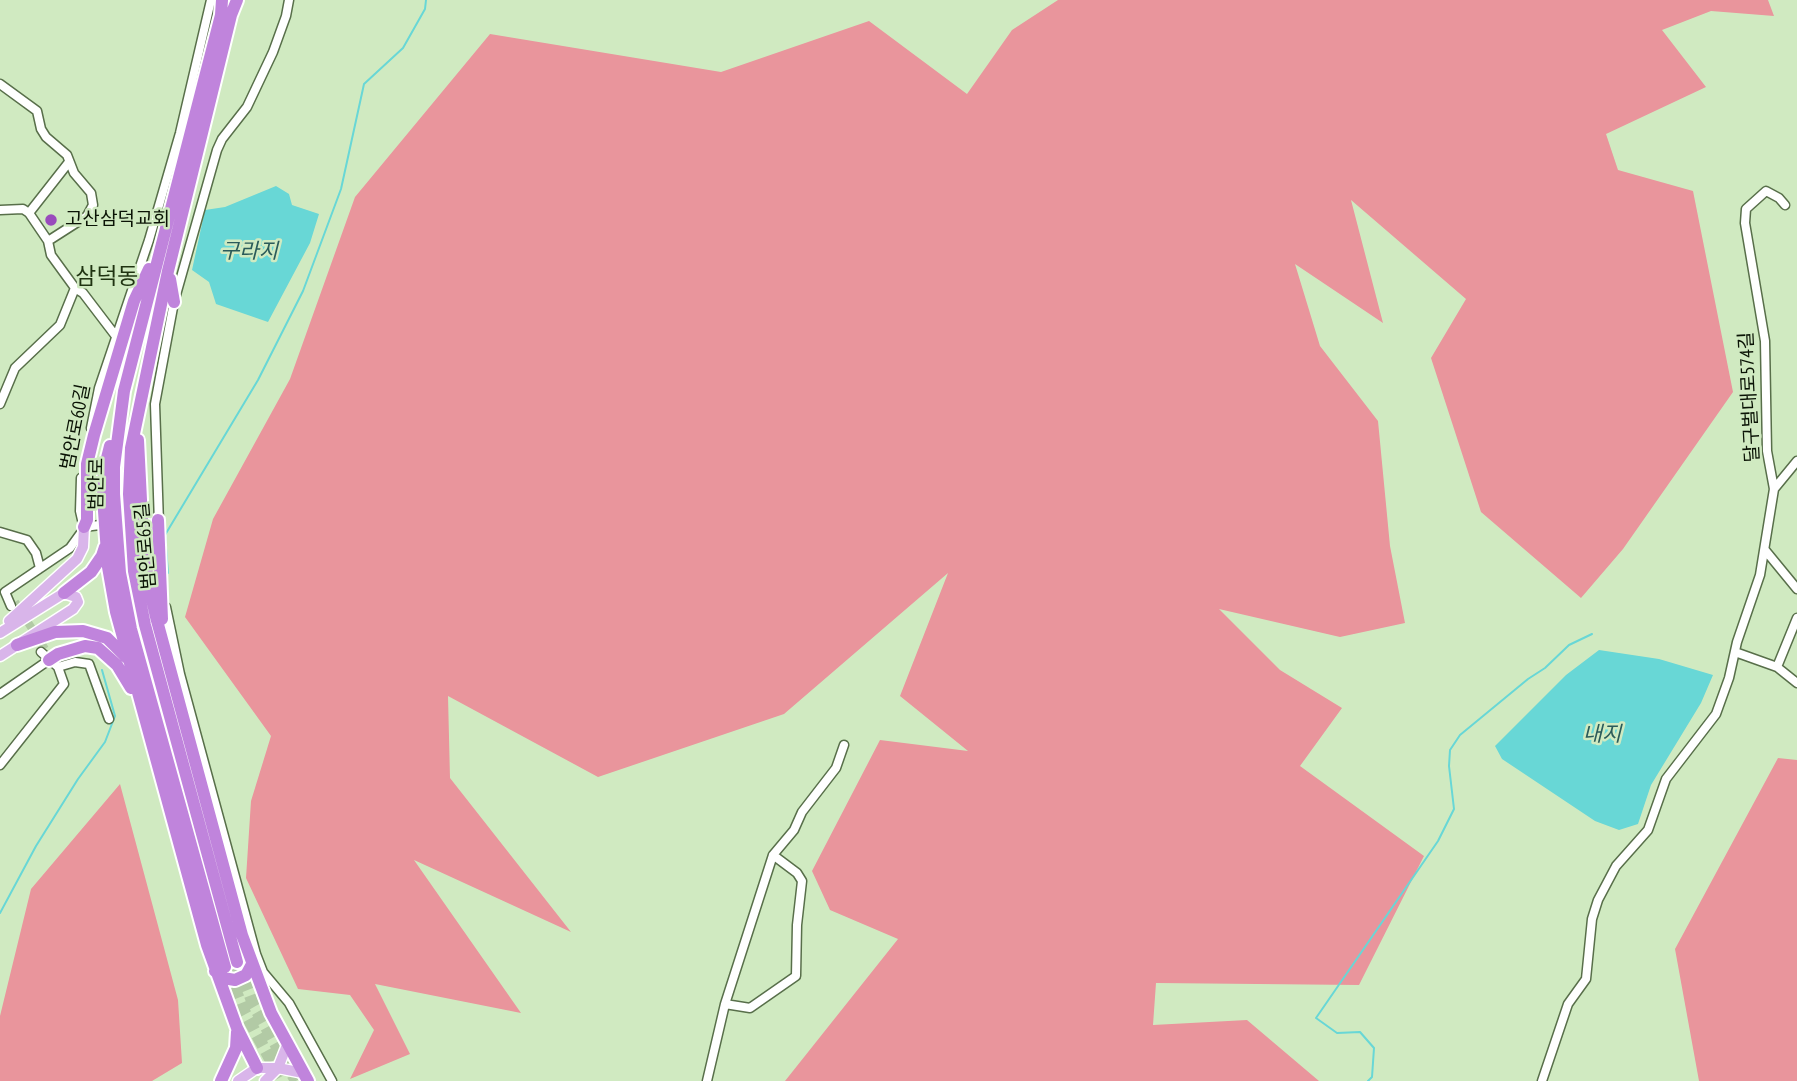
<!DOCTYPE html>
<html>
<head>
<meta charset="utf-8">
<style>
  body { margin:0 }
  canvas { display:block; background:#d0eac1 }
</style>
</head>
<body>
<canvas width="1797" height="1081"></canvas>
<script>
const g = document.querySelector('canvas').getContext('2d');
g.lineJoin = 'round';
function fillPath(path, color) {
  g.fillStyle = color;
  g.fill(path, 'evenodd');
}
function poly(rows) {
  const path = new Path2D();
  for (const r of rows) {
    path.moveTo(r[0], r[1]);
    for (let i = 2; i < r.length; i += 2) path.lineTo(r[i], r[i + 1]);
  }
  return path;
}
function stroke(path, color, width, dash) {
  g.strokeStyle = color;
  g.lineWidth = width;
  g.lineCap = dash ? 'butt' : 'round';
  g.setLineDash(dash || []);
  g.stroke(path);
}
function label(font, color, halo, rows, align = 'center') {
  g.font = font + ' "PT Sans Narrow","Noto Sans KR",sans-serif';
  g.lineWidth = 5;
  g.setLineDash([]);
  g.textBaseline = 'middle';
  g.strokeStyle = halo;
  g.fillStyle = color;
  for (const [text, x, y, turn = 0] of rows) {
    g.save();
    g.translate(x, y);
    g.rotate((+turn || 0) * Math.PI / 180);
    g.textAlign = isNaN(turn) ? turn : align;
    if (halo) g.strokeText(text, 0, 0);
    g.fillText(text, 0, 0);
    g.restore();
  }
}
fillPath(poly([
  [1058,0,1768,0,1774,16,1711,11,1662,30,1706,87,1606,134,1618,170,1693,191,1733,392,1623,549,1581,598,1481,512,1431,358,1466,299,1351,200,1383,323,1295,264,1320,346,1378,421,1390,546,1405,623,1340,637,1219,609,1280,670,1342,708,1300,766,1424,856,1359,985,1156,983,1153,1025,1247,1020,1319,1081,785,1081,898,939,830,910,812,871,880,740,968,751,900,696,948,573,784,714,598,777,448,696,450,778,571,932,414,860,521,1013,375,984,410,1054,350,1079,374,1030,350,995,298,989,246,878,251,801,271,736,185,617,213,519,290,379,355,197,490,34,721,72,869,21,967,94,1012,30],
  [1778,758,1797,760,1797,1081,1699,1081,1675,949],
  [120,784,178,1000,182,1063,152,1081,0,1081,0,1016,31,889]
]), '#e9959c');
fillPath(poly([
  [276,186,289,194,292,205,319,214,310,243,268,322,216,304,209,282,192,270,205,210,225,207],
  [1599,650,1659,659,1713,675,1701,703,1651,785,1638,824,1619,830,1595,821,1502,759,1495,746,1566,675]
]), '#68d7d6');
stroke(poly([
  [168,573,165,535,258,380,303,291,341,189,364,84,403,48,425,9,426,0],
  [0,913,36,846,78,779,105,742,115,716,102,670],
  [1368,1081,1372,1077,1374,1048,1360,1032,1337,1033,1316,1018,1438,841,1454,809,1449,766,1450,750,1460,735,1528,679,1545,668,1569,645,1592,634]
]), '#68d7d6', 2);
stroke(poly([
  [15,602,45,649]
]), '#b2caa5', 8, [8, 4]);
stroke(poly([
  [237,962,254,1006,296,1081],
  [227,970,244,1011,282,1081]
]), '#b2caa5', 12, [12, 6]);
const minor = poly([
  [0,84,37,111,41,129,46,137,67,155,74,173,91,193,93,205,87,216,48,241,51,255,75,288],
  [0,210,23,209,29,213],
  [48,241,29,213,69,162],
  [0,404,15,368,60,325,75,288,83,293,115,335],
  [91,428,99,388,149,240,180,133,211,0],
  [81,478,80,511,83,524],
  [1774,489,1797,461],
  [159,524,155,404,174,302,217,150,222,139,247,107,273,52,286,16,289,0],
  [84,527,100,525],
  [0,532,27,540,36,553,40,568],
  [1765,550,1797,589],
  [11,606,5,592,70,548,83,530],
  [166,607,180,674,256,954,263,972,289,1003,332,1081],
  [41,652,58,667,75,662,89,664,109,719],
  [1735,652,1777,667,1797,683],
  [1777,667,1797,618],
  [0,694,49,660],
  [0,765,64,684,58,667],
  [725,1004,750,1008,796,976,797,925,802,881,797,873,773,855],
  [707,1081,725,1004,773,855,794,830,802,812,836,768,844,745],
  [1542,1081,1568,1004,1586,979,1592,919,1598,900,1616,866,1648,830,1666,779,1716,714,1729,678,1737,642,1760,575,1774,489,1767,451,1765,341,1745,223,1746,209,1766,191,1779,198,1785,205]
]);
const major = poly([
  [9,621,77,559,83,547,84,527],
  [0,633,64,593,76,597,78,602,73,609,0,656],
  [238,1081,257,1068,278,1068,303,1073],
  [265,1081,278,1068,287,1045]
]);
const highway = poly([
  [222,0,221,15,124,391,114,467,114,494,120,573,131,629,225,967],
  [237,0,231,15,168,271,131,448,129,494,134,571,145,625,237,962],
  [170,279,174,302],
  [138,440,143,540,148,582,156,617,242,935,271,1013,308,1081],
  [110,446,104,470,103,497,108,567,116,612,207,945,237,1028,257,1068],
  [158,520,162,619],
  [84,527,87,520,87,464,94,435,134,301,149,269],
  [64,593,91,572,102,556,105,547],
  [17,645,55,632,83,631,107,638,127,658],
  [49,660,58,654,85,646,98,648,117,665,131,688],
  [215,971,223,978,235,980,246,975,252,964],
  [221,1081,236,1048,237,1032]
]);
stroke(minor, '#586f4a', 11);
stroke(major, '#fff', 13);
stroke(highway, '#fff', 16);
stroke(minor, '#fff', 8);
stroke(major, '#d9b5ea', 10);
stroke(highway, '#c084dc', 12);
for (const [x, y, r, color] of [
  [51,220,7,"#994bbc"]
]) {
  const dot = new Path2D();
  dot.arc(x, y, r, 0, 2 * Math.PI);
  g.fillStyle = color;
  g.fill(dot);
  stroke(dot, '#d0eac1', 2.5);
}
label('19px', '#0a1305', '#d0eac1', [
  ["고산삼덕교회",65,220]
], 'left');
label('19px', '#0a1305', '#d0eac1', [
  ["달구벌대로574길",1750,397,-93],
  ["범안로60길",76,427,-79],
  ["범안로",97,484,-89],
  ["범안로65길",146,546,-95]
]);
label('italic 21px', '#2a5b5a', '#d0eac1', [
  ["구라지",249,252],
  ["내지",1602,735]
]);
label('23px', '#1f3311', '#d0eac1', [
  ["삼덕동",107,277]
]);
</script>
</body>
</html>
